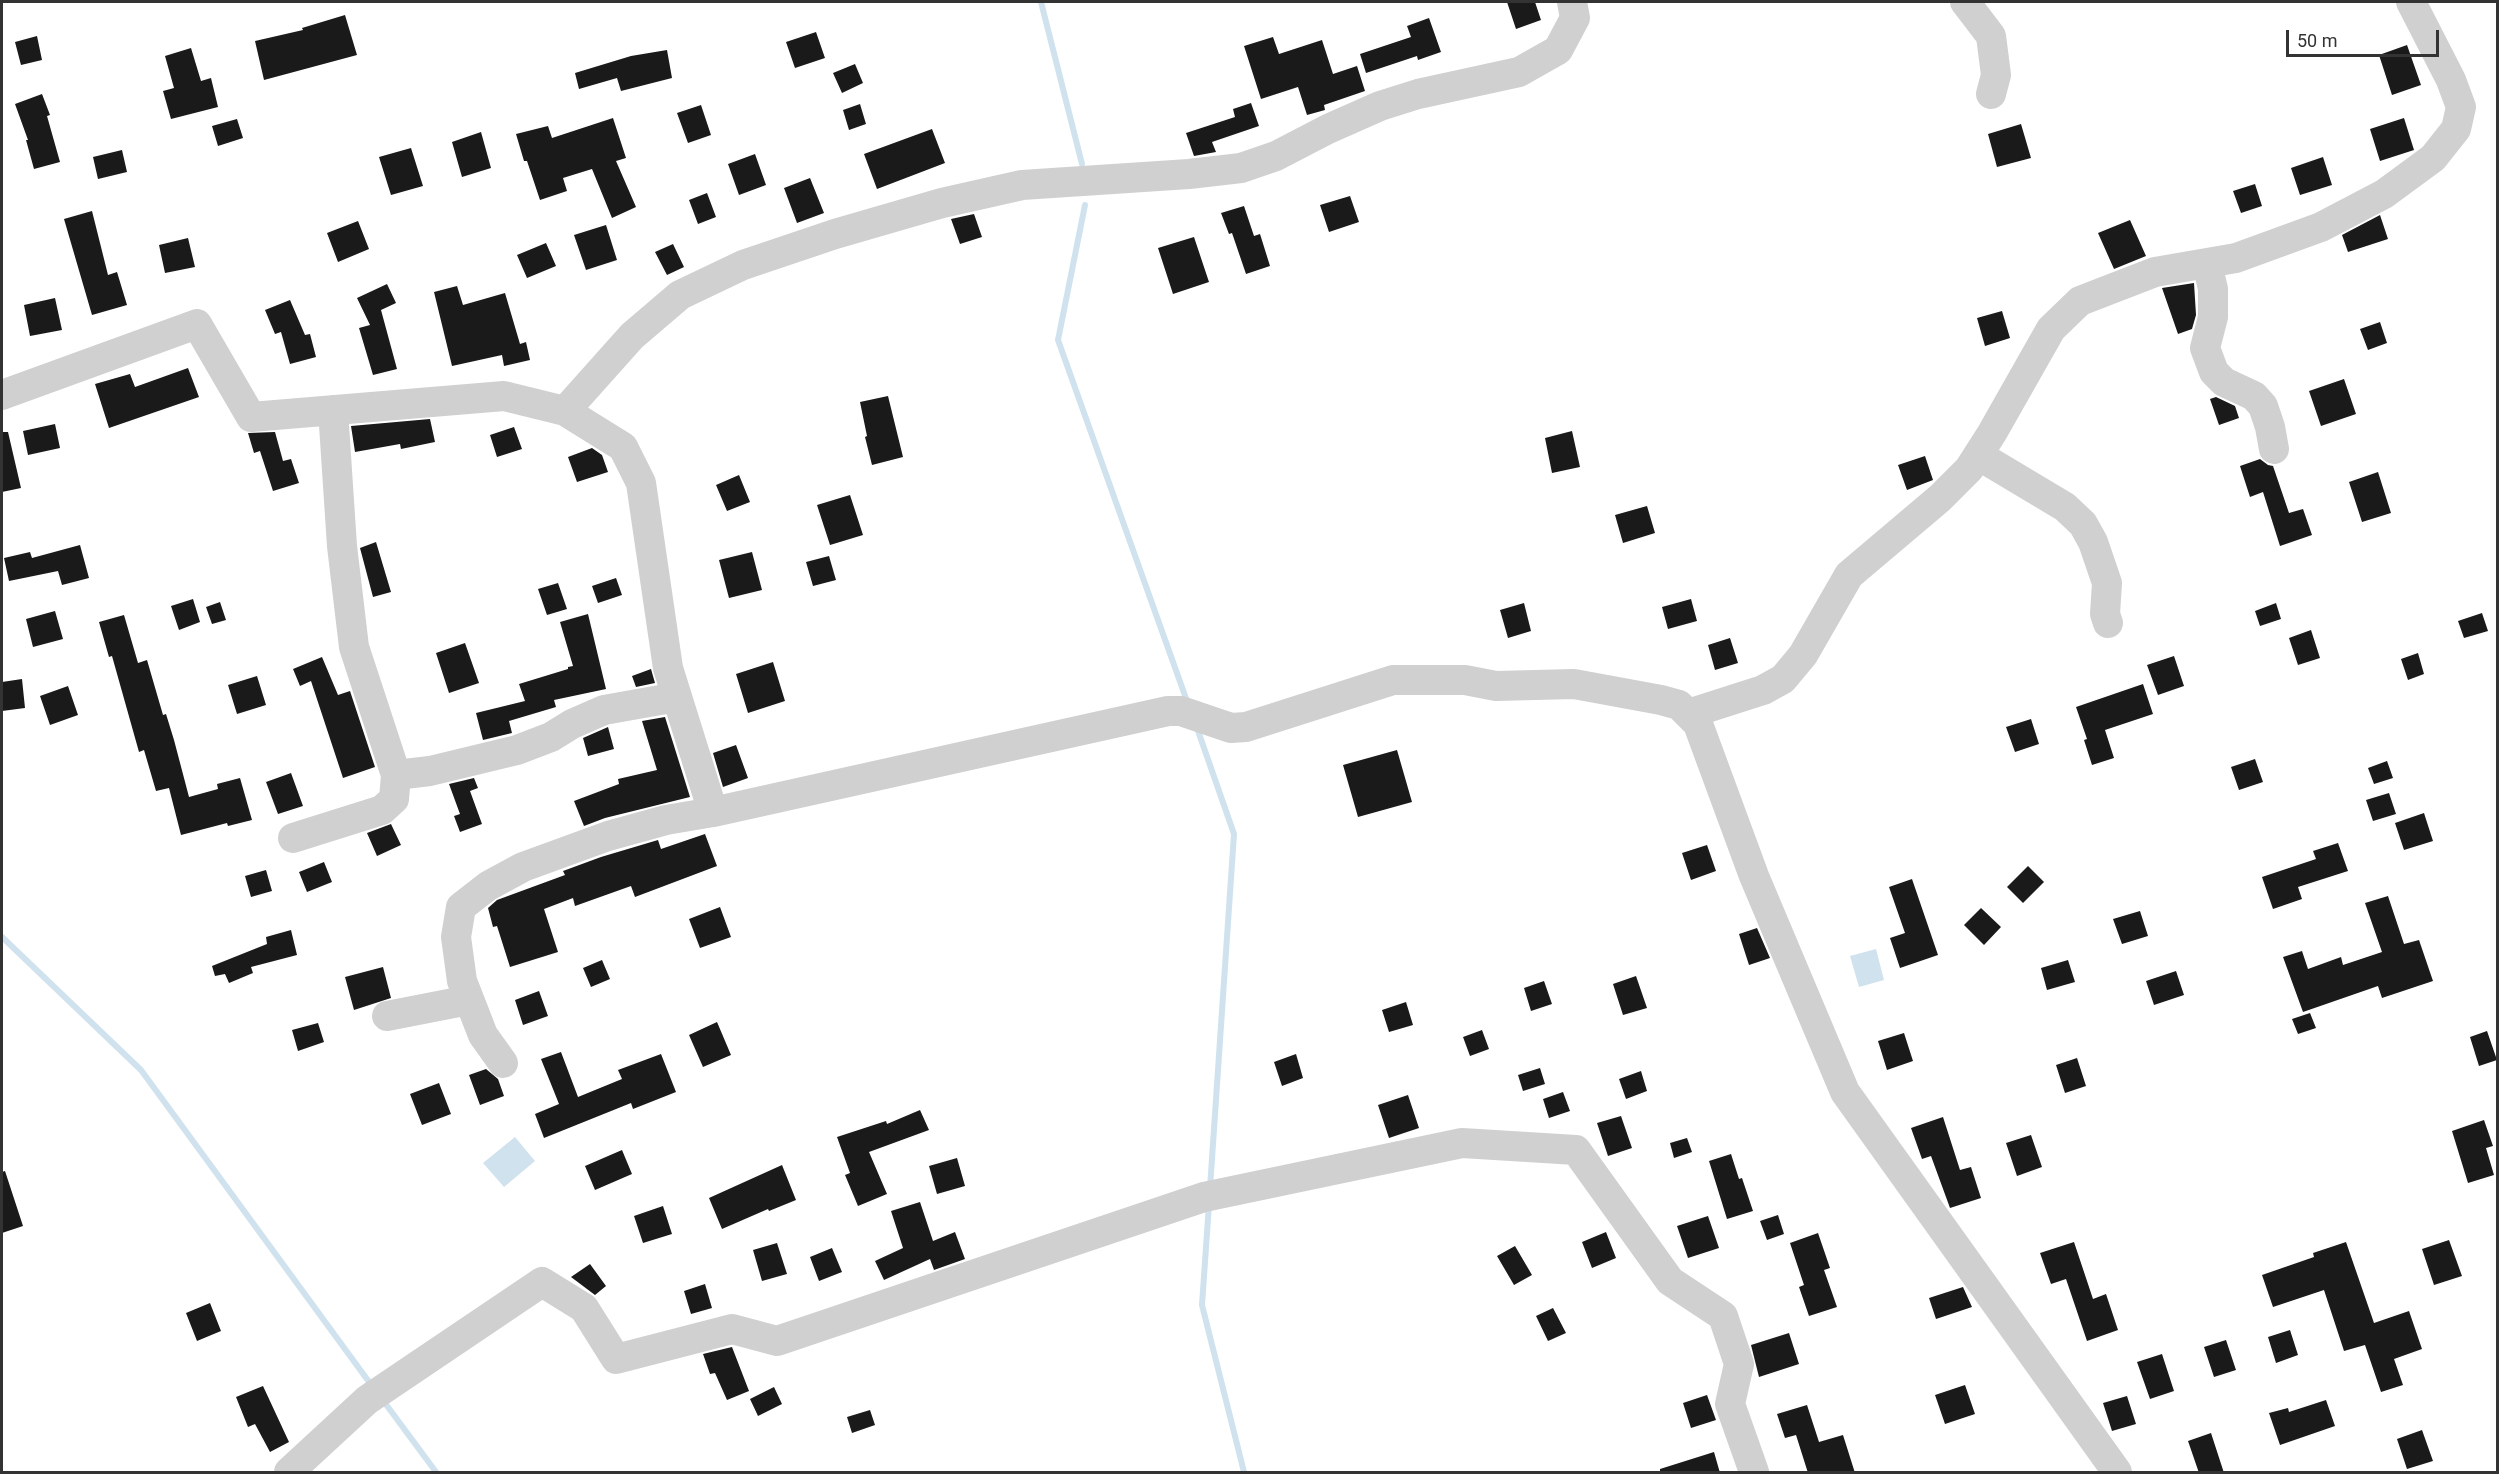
<!DOCTYPE html>
<html>
<head>
<meta charset="utf-8">
<style>
  body { margin:0 }
  #map { position:relative; width:2499px; height:1474px; overflow:hidden; background:#fff; font-family:Roboto,sans-serif }
  canvas { display:block }
  .frame { position:absolute; inset:0; border:3px solid #333; pointer-events:none }
  .scale { position:absolute; left:2286px; top:30px; width:153px; height:27px; box-sizing:border-box; border:3px solid #333; border-top:0; padding-left:8px; font-size:18px; line-height:21px; white-space:nowrap; color:#333; -webkit-text-stroke:4px #fff; paint-order:stroke }
</style>
</head>
<body>
<div id="map">
<canvas width="2499" height="1474"></canvas>
<div class="frame"></div>
<div class="scale">50 m</div>
</div>
<script>
const g = document.querySelector('canvas').getContext('2d');
g.lineJoin = 'round';
function fillPath(path, color) {
  g.fillStyle = color;
  g.fill(path, 'evenodd');
}
function poly(rows) {
  const path = new Path2D();
  for (const r of rows) {
    path.moveTo(r[0], r[1]);
    for (let i = 2; i < r.length; i += 2) path.lineTo(r[i], r[i + 1]);
  }
  return path;
}
function stroke(path, color, width, dash) {
  g.strokeStyle = color;
  g.lineWidth = width;
  g.lineCap = dash ? 'butt' : 'round';
  g.setLineDash(dash || []);
  g.stroke(path);
}
fillPath(poly([
  [1876,949,1884,980,1859,987,1850,956],
  [515,1137,535,1161,504,1187,483,1163]
]), '#cfe2ee');
stroke(poly([
  [1041,2,1082,164],
  [1085,205,1058,340,1188,704],
  [1196,725,1234,834,1210,1188],
  [2,937,141,1070,372,1386],
  [1209,1204,1202,1305,1244,1472],
  [382,1399,436,1472]
]), '#cfe2ee', 6);
fillPath(poly([
  [1507,2,1535,2,1541,20,1516,29],
  [345,15,357,55,264,80,255,41,303,30,302,28],
  [1429,18,1441,52,1418,60,1417,56,1366,73,1360,54,1411,37,1407,26],
  [816,32,825,58,795,68,786,42],
  [37,36,42,60,21,65,15,42],
  [1273,37,1279,54,1322,40,1333,74,1357,66,1365,91,1324,105,1325,110,1307,115,1298,87,1261,99,1244,46],
  [2407,45,2421,85,2392,95,2379,55],
  [191,48,201,81,211,78,218,107,171,119,163,91,174,88,165,56],
  [667,50,672,78,621,91,617,78,579,89,575,73,631,56],
  [855,64,863,83,842,93,833,73],
  [42,94,50,115,47,116,60,162,34,169,26,140,28,140,15,104],
  [1251,103,1259,126,1212,142,1216,152,1194,156,1186,133,1235,117,1233,109],
  [860,104,866,124,849,130,843,110],
  [701,105,711,135,688,143,677,113],
  [613,118,626,158,616,161,636,207,612,218,592,169,563,178,567,191,540,200,527,161,524,161,516,134,548,126,552,138],
  [2404,118,2414,150,2380,161,2370,129],
  [237,119,243,138,218,146,212,126],
  [2021,124,2031,158,1997,167,1988,134],
  [932,129,945,163,877,189,864,154],
  [481,132,491,168,462,177,452,142],
  [411,148,423,186,391,195,379,157],
  [122,150,127,172,98,179,93,157],
  [755,154,766,185,739,195,728,164],
  [2323,157,2332,185,2300,195,2291,168],
  [810,178,824,213,797,223,784,188],
  [2255,184,2262,206,2241,213,2233,191],
  [707,193,716,217,698,224,689,200],
  [1350,196,1359,222,1329,232,1320,205],
  [1244,206,1254,236,1260,234,1270,266,1246,274,1232,233,1229,234,1221,213],
  [92,211,108,275,117,272,127,305,92,315,64,219],
  [974,214,982,237,960,244,951,219],
  [2380,215,2388,239,2348,252,2342,235],
  [2130,220,2146,256,2114,269,2098,233],
  [358,221,369,249,338,262,327,233],
  [606,225,617,260,586,270,574,235],
  [1194,237,1209,282,1173,294,1158,248],
  [188,238,195,267,165,273,159,245],
  [546,243,556,266,527,278,517,255],
  [673,244,684,267,667,275,655,252],
  [2194,283,2196,315,2192,329,2178,334,2162,288],
  [387,284,396,303,381,310,397,369,373,375,359,328,370,325,357,298],
  [457,286,463,305,505,293,520,344,526,342,530,360,504,366,502,355,452,366,434,292],
  [55,298,62,330,30,336,24,305],
  [290,300,305,335,310,334,316,357,290,364,281,332,275,334,265,310],
  [2002,311,2010,338,1985,346,1977,318],
  [2380,322,2387,343,2368,350,2360,329],
  [188,368,199,397,109,428,95,384,130,374,135,387],
  [2344,379,2356,414,2321,426,2309,391],
  [888,396,903,457,872,465,865,437,867,436,860,402],
  [2216,397,2235,406,2239,418,2219,425,2210,399],
  [430,419,435,442,401,449,400,444,355,452,351,426],
  [55,424,60,448,28,455,23,431],
  [514,427,522,449,497,457,490,435],
  [1572,431,1580,467,1552,473,1545,438],
  [2,432,8,432,21,488,2,492],
  [275,432,283,461,291,459,299,483,273,491,260,451,254,453,248,433],
  [592,448,602,455,608,472,577,482,568,457],
  [1925,456,1933,480,1907,490,1898,465],
  [2260,459,2268,465,2273,466,2289,513,2303,509,2312,535,2280,546,2263,492,2250,497,2240,466],
  [2378,472,2391,513,2362,522,2349,482],
  [739,475,750,502,727,511,716,485],
  [850,495,863,535,830,545,817,505],
  [1647,506,1655,533,1623,543,1615,515],
  [376,542,391,592,373,597,360,548],
  [80,545,89,578,62,585,58,571,9,581,4,558,30,552,32,558],
  [752,552,762,590,729,598,719,560],
  [829,556,836,580,813,586,806,562],
  [616,578,622,595,598,603,592,586],
  [558,583,567,609,547,615,538,589],
  [193,599,200,622,179,630,171,606],
  [1691,599,1697,621,1668,629,1662,607],
  [220,602,226,620,212,624,206,607],
  [1524,603,1531,631,1508,638,1500,610],
  [2276,603,2281,619,2260,626,2255,611],
  [55,611,63,639,33,647,26,619],
  [2482,613,2488,631,2464,638,2458,621],
  [588,614,606,689,554,700,556,707,509,721,512,733,483,740,476,713,525,701,519,684,568,669,568,667,573,666,560,622],
  [124,615,138,663,147,660,163,715,166,714,174,740,189,797,218,789,217,784,240,778,252,820,228,826,227,823,181,835,169,788,156,791,144,750,139,752,112,656,109,657,99,622],
  [2311,630,2320,658,2298,665,2289,638],
  [1730,638,1738,663,1715,670,1708,645],
  [465,643,479,683,449,693,436,653],
  [2418,653,2424,674,2408,680,2401,659],
  [2174,656,2184,686,2158,695,2147,665],
  [322,657,338,695,350,691,375,767,343,778,311,681,300,686,293,669],
  [773,662,785,701,748,713,736,674],
  [651,669,655,683,636,687,632,676],
  [257,676,266,705,237,714,228,685],
  [22,679,25,708,2,711,2,682],
  [2143,684,2153,714,2105,730,2114,758,2092,765,2084,740,2087,739,2076,707],
  [68,686,78,715,50,725,40,696],
  [665,717,690,797,605,818,584,826,574,801,619,784,618,779,657,770,642,721],
  [2031,719,2039,744,2015,752,2006,727],
  [608,727,614,749,588,756,583,738],
  [736,745,748,778,723,787,713,753],
  [1397,750,1412,802,1358,817,1343,765],
  [2255,759,2263,782,2239,790,2231,767],
  [2387,761,2393,778,2374,784,2368,768],
  [291,773,303,806,278,814,266,782],
  [474,778,478,788,470,791,482,824,460,832,454,816,460,814,449,784],
  [2389,793,2396,814,2373,821,2366,800],
  [2424,813,2433,841,2404,850,2395,823],
  [391,824,401,845,377,856,367,833],
  [705,834,717,866,635,897,631,886,575,906,573,898,544,909,558,952,510,967,497,926,493,927,488,908,497,900,565,875,563,871,601,857,658,840,661,849],
  [2338,843,2348,871,2298,887,2302,899,2273,909,2262,877,2316,859,2313,851],
  [1707,845,1716,871,1691,880,1682,853],
  [324,862,332,882,307,892,299,872],
  [2028,866,2044,882,2023,903,2007,887],
  [266,870,272,891,251,897,245,876],
  [1912,879,1938,955,1900,968,1890,938,1905,933,1889,887],
  [2388,896,2404,944,2419,940,2433,981,2382,998,2378,986,2303,1012,2283,957,2302,951,2308,969,2341,957,2343,965,2382,952,2365,903],
  [720,907,731,937,700,948,689,919],
  [1981,908,2001,927,1984,945,1964,925],
  [2140,911,2148,936,2122,944,2113,919],
  [1757,928,1770,958,1749,965,1739,934],
  [291,930,297,955,251,967,253,973,229,983,225,974,215,976,212,966,267,944,266,937],
  [602,960,610,979,591,987,583,968],
  [2068,960,2075,982,2047,990,2041,968],
  [383,967,391,998,354,1010,345,977],
  [2176,971,2184,995,2154,1005,2146,981],
  [1636,976,1647,1008,1623,1015,1613,984],
  [1544,981,1552,1004,1531,1011,1524,988],
  [539,991,548,1016,523,1025,515,1000],
  [1406,1002,1413,1025,1389,1032,1382,1010],
  [2310,1013,2316,1028,2298,1034,2292,1019],
  [717,1022,731,1055,703,1067,689,1035],
  [318,1023,324,1042,298,1051,292,1030],
  [1482,1030,1489,1049,1470,1056,1463,1037],
  [2487,1031,2497,1060,2479,1066,2470,1037],
  [1904,1033,1913,1061,1887,1070,1878,1041],
  [561,1052,578,1097,622,1079,618,1070,661,1054,676,1092,633,1109,631,1103,544,1138,535,1114,559,1104,541,1059],
  [1296,1054,1303,1078,1282,1086,1274,1062],
  [2077,1058,2086,1086,2065,1093,2056,1065],
  [1540,1068,1545,1084,1523,1091,1518,1075],
  [486,1069,498,1079,504,1096,480,1105,469,1075],
  [1641,1071,1647,1091,1626,1099,1619,1079],
  [439,1083,451,1114,422,1125,410,1094],
  [1563,1092,1570,1111,1549,1118,1543,1099],
  [1408,1095,1419,1128,1389,1138,1378,1105],
  [920,1110,929,1130,869,1152,887,1194,858,1206,845,1175,850,1173,837,1137,886,1121,887,1124],
  [1621,1116,1632,1148,1608,1156,1597,1123],
  [1943,1117,1960,1170,1971,1167,1981,1198,1950,1208,1931,1156,1922,1159,1911,1128],
  [2484,1120,2493,1146,2486,1148,2494,1175,2468,1183,2452,1131],
  [2031,1135,2042,1167,2017,1176,2006,1143],
  [1687,1138,1692,1152,1674,1158,1670,1143],
  [622,1150,632,1174,595,1190,585,1166],
  [1731,1154,1739,1179,1742,1178,1753,1211,1727,1219,1709,1161],
  [957,1158,965,1186,937,1194,929,1166],
  [782,1165,796,1200,769,1211,768,1209,722,1229,709,1198],
  [5,1171,23,1226,2,1233,2,1172],
  [920,1202,933,1241,955,1232,965,1259,934,1270,930,1259,884,1280,875,1261,903,1248,891,1211],
  [663,1206,672,1234,643,1243,634,1216],
  [1778,1215,1784,1234,1767,1240,1760,1221],
  [1708,1216,1719,1248,1688,1258,1677,1226],
  [1606,1232,1616,1258,1592,1268,1582,1242],
  [1818,1233,1830,1268,1824,1270,1837,1307,1809,1316,1799,1287,1804,1285,1790,1243],
  [2449,1240,2462,1276,2434,1285,2422,1249],
  [2074,1242,2093,1299,2106,1294,2118,1330,2087,1341,2066,1279,2051,1284,2040,1253],
  [2346,1242,2374,1323,2409,1311,2422,1349,2394,1359,2403,1385,2381,1392,2365,1345,2344,1351,2324,1290,2273,1307,2262,1275,2314,1257,2313,1253],
  [777,1243,787,1274,762,1281,753,1250],
  [1515,1246,1532,1275,1514,1285,1497,1256],
  [832,1248,842,1272,819,1281,810,1257],
  [590,1264,606,1286,595,1295,571,1277],
  [705,1284,712,1308,691,1314,684,1291],
  [1963,1287,1972,1307,1936,1319,1929,1298],
  [210,1303,221,1331,197,1341,186,1313],
  [1553,1308,1566,1333,1548,1341,1536,1316],
  [2290,1330,2298,1355,2276,1363,2268,1337],
  [1789,1333,1799,1364,1759,1377,1751,1345],
  [2226,1340,2236,1370,2214,1377,2204,1347],
  [732,1347,749,1391,727,1400,715,1373,710,1374,703,1354],
  [2162,1354,2174,1391,2150,1399,2137,1362],
  [1965,1385,1975,1414,1945,1424,1935,1395],
  [263,1386,289,1442,270,1452,255,1424,248,1427,236,1397],
  [774,1387,782,1404,758,1416,750,1399],
  [1707,1395,1716,1420,1691,1428,1683,1403],
  [2127,1396,2136,1424,2112,1431,2103,1403],
  [2326,1400,2335,1426,2280,1445,2269,1413,2288,1408,2289,1412],
  [1807,1405,1819,1442,1843,1435,1855,1473,1808,1473,1796,1435,1785,1438,1777,1414],
  [870,1410,875,1425,852,1433,847,1417],
  [2422,1430,2433,1461,2407,1469,2397,1439],
  [2211,1433,2224,1473,2199,1473,2188,1441],
  [1714,1452,1720,1473,1660,1473,1660,1469]
]), '#1a1a1a');
stroke(poly([
  [1965,2,1991,36,1996,75,1991,94],
  [2207,263,2213,289,2213,317,2205,348,2214,372,2224,382,2254,396,2263,406,2270,427,2274,449],
  [2,395,197,324,251,417,504,396,565,411,623,447,641,483,668,668,713,812,1168,711,1181,711,1231,728,1246,727,1393,680,1465,680,1496,686,1574,684,1661,700,1679,705,1698,724,1754,876,1845,1092,2117,1472],
  [565,411,632,336,680,295,743,265,835,234,942,203,1022,185,1189,174,1241,168,1276,156,1328,129,1380,106,1418,94,1519,72,1558,50,1575,18,1572,2],
  [1978,455,2065,507,2083,524,2093,542,2107,583,2105,614,2108,623],
  [1688,714,1763,690,1783,679,1803,655,1849,575,1940,498,1969,469,1992,433,2051,329,2080,301,2155,272,2236,258,2321,227,2384,194,2433,158,2456,129,2461,107,2451,80,2411,2],
  [396,775,430,771,517,750,551,737,572,724,604,710,677,697],
  [293,838,382,810,394,799,396,775,354,647,342,546,333,410],
  [387,1016,469,1000],
  [503,1063,483,1035,462,981,456,937,461,907,488,886,523,867,608,836,666,820,713,812],
  [289,1472,367,1400,542,1282,584,1308,616,1359,732,1329,777,1341,1204,1197,1462,1143,1576,1150,1670,1281,1723,1316,1739,1364,1730,1404,1754,1472]
]), '#d0d0d0', 30);
</script>
</body>
</html>
